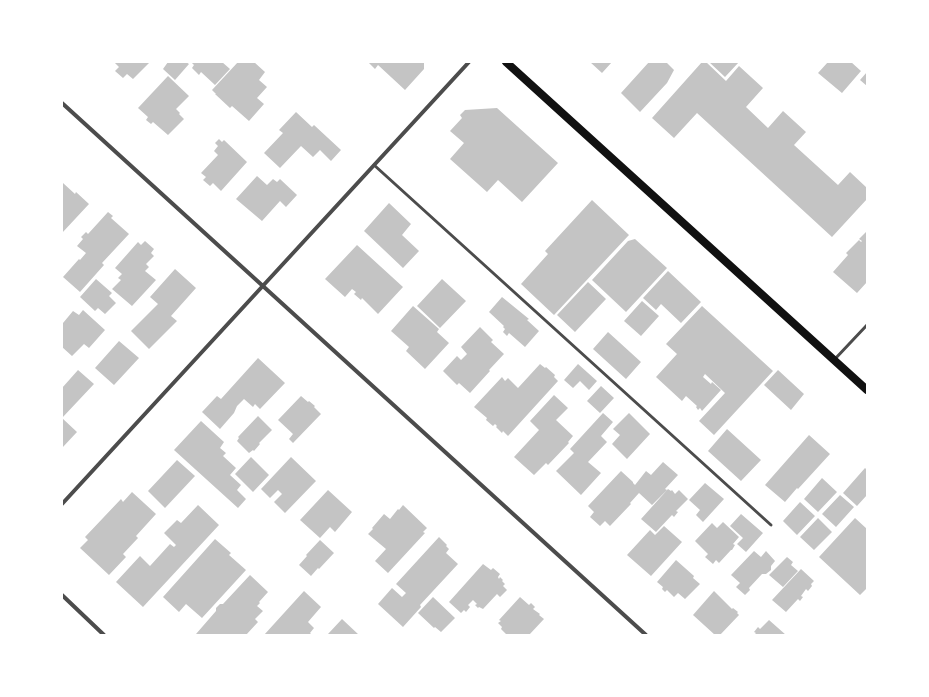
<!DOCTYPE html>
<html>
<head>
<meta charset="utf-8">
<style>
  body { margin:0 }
  #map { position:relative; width:929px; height:697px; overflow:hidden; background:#fff; font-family:"Varela Round",sans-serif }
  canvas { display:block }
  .frame { position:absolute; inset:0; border:63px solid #fff; pointer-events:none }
</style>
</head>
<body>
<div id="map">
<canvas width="929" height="697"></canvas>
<div class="frame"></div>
</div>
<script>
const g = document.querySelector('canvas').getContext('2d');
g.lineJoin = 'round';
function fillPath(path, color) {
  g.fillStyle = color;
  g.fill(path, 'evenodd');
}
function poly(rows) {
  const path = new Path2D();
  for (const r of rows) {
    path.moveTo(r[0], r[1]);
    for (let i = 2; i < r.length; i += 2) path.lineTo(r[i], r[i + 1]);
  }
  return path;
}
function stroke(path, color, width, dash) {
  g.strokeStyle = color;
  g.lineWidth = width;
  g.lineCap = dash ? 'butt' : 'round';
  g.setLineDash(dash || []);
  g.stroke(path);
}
fillPath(poly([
  [114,62,150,62,133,79,127,74,123,78,115,71,119,67],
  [168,62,186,62,189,64,175,80,163,69],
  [191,62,222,62,230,69,215,85,201,72,199,75,192,68,194,65],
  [238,62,254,62,265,72,259,80,267,87,257,98,264,104,249,121,232,106,230,108,215,94,216,94,212,90],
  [368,62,424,62,424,69,405,90,378,65,375,69],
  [590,62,612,62,602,73],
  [649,62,666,62,674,70,667,83,640,112,621,93],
  [702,62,706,62,726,81,739,66,763,88,746,107,768,128,783,111,806,132,794,145,838,185,850,172,867,188,867,199,832,237,697,113,674,138,652,118],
  [709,62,739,62,725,77],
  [828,62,851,62,861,71,842,93,818,73],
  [867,72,867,86,860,80],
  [168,76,189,96,176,109,180,113,179,114,184,119,168,135,153,122,151,124,146,120,148,117,138,108],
  [497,108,558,163,522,202,498,180,487,192,450,159,464,143,450,131,462,118,460,115,465,110],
  [296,112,312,127,314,125,341,150,331,161,320,150,313,157,301,146,280,168,264,153,283,133,279,130],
  [219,139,222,142,224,140,247,162,221,191,213,183,210,186,203,180,206,177,201,173,218,155,214,151,218,146,215,143],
  [257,176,267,185,273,179,277,182,280,179,297,195,286,207,280,201,262,221,236,199],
  [63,183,75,194,76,192,89,204,62,233,62,184],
  [592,200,629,235,554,315,521,284,548,254,545,251],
  [389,203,411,224,402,235,419,251,403,268,364,231],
  [108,212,113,216,111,218,129,234,102,263,104,265,80,292,63,277,79,259,80,260,86,253,77,246,83,239,81,237,86,232,88,234],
  [867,231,867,282,857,293,833,272,848,255,846,253,859,240,861,242,862,241,859,239],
  [635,239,667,268,626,312,592,280,628,241],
  [145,241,154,249,151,253,154,256,146,264,149,267,145,271,156,280,132,306,112,289,121,280,118,278,122,274,115,268,138,242,141,245],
  [357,245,403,287,378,314,362,298,361,300,354,294,356,292,352,289,345,297,325,279],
  [175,269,196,288,171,316,177,321,149,349,131,331,158,304,150,297],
  [668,271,701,302,681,323,661,304,656,310,643,298],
  [96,279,112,293,109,296,116,303,105,314,98,308,95,311,80,297],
  [442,279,466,301,440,328,417,306],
  [588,282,606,299,575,332,557,315],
  [502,297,529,319,527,320,539,331,525,347,509,333,507,336,503,332,505,329,503,327,504,326,489,312],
  [642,301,659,316,641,336,624,321],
  [413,306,439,329,437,332,449,343,425,369,406,351,409,347,391,331],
  [702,306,773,371,714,435,699,421,725,393,705,374,703,377,711,384,712,382,721,390,702,411,700,408,698,410,696,407,697,406,686,396,682,401,656,377,677,354,666,344],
  [83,310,105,330,89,348,84,344,72,356,62,347,62,322,63,323,73,311,79,315],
  [480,327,493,340,491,342,504,354,489,370,490,371,470,393,459,383,457,385,443,371,457,356,461,360,467,354,461,347],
  [608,332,641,362,626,379,593,349],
  [119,341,139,358,114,385,95,368],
  [258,358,285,383,260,409,255,404,253,407,244,399,237,406,234,413,220,429,202,412,217,396,221,399],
  [540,364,545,368,546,367,555,375,554,377,558,381,508,436,503,431,502,433,496,427,497,426,495,424,493,426,486,420,487,418,474,407,502,377,505,381,508,378,518,388],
  [578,364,597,381,589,390,580,381,573,388,564,380],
  [78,370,94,384,62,418,77,432,62,448,62,388],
  [778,370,804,394,791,410,764,385],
  [601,386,614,398,600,413,587,401],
  [554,395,568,408,556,420,573,436,568,442,569,443,548,465,546,463,534,475,514,457,539,430,530,421],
  [301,396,308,402,309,401,315,406,314,407,321,414,293,443,289,439,293,434,278,420],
  [603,413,613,422,601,436,607,442,588,462,601,473,581,495,556,471,574,453,570,449],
  [629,413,650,434,627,459,612,444,620,435,613,429],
  [258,416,272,430,259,443,260,444,254,451,253,450,249,453,237,441,239,438,238,437],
  [201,421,224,442,220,448,226,453,223,456,236,468,230,475,241,485,237,490,246,499,238,508,174,450],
  [727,429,761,460,741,481,708,451],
  [809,435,830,454,798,489,797,488,785,502,765,485],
  [251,457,269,475,253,492,235,474],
  [291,457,316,481,285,513,274,502,282,494,278,490,270,498,261,489],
  [177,460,195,476,165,508,148,491],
  [663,462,678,475,665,489,667,490,652,505,639,493,630,503,631,504,610,526,605,521,600,526,590,517,594,512,588,506,621,471,633,482,633,483,635,485,646,471,651,475],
  [865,468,867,470,867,495,857,506,843,493],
  [822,478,837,492,818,512,804,499],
  [705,483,724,499,703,522,696,515,700,510,689,500],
  [668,489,671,491,672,490,675,494,679,490,688,499,676,511,678,512,674,517,672,515,656,532,641,519],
  [328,490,352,512,335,532,330,527,320,538,300,520],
  [132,492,156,514,136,536,138,538,123,554,126,557,109,575,80,548,88,540,85,537,121,499,123,502],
  [840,495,854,507,836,527,822,514],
  [800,502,815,516,797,535,783,521],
  [198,505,219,525,143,607,116,582,140,556,150,566,170,544,174,547,176,545,164,533,177,520,181,523],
  [403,505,427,528,423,532,425,533,388,573,375,561,386,549,368,534,373,529,372,528,384,514,390,519,398,509,399,510],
  [741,514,763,533,746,552,737,544,743,538,730,526],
  [818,518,832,532,814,550,800,537],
  [855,518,867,529,867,588,860,595,819,557],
  [723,522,739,537,733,544,735,545,732,550,731,550,719,563,716,560,713,564,705,557,708,554,695,541,712,523,717,528],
  [664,526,682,542,651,576,627,555,650,530,655,535],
  [439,537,447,545,446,546,449,549,446,553,458,564,420,605,421,607,403,627,378,604,392,588,402,597,406,593,396,584],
  [215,539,231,553,229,555,246,570,202,618,186,604,179,612,163,597],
  [320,540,334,553,319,569,318,568,311,576,299,565,307,556,306,555],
  [754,551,761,557,766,551,775,561,771,566,771,570,766,574,762,574,749,588,750,590,745,595,736,587,740,583,731,575],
  [787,557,793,562,791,565,798,571,783,587,769,575],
  [676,560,694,576,693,578,700,584,685,599,678,593,674,597,667,590,665,592,662,589,663,587,657,582],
  [483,564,491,570,493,568,500,574,498,577,499,579,500,577,503,580,502,581,505,584,503,586,507,590,500,597,497,594,483,609,479,607,478,608,475,605,477,604,473,600,468,605,470,607,466,612,464,610,461,613,449,602],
  [801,569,814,581,811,584,812,586,808,591,806,589,801,596,803,597,800,601,798,599,786,612,772,600],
  [250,575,268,592,259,602,260,603,257,606,263,611,255,619,258,622,246,635,197,635,196,634,216,611,216,608,220,604,223,604],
  [304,591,321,607,308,622,314,628,310,633,312,635,264,635],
  [714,591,732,609,733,608,738,612,737,613,739,615,720,635,715,635,693,615],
  [433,597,455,618,441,632,435,627,434,628,418,613],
  [520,597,529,605,531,603,535,607,533,609,540,614,539,615,544,619,529,635,516,635,515,634,514,635,507,635,501,629,502,627,498,623,501,621,499,620],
  [342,619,359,635,330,635,328,634],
  [769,620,786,635,754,635,756,633,754,632,758,627,760,629]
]), '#c4c4c4');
stroke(poly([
  [374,165,771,525],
  [834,360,867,325]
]), '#4c4c4c', 3);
stroke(poly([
  [62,103,646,635],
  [62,504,469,62],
  [62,595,104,635]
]), '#4c4c4c', 4);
stroke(poly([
  [506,62,867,390]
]), '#111', 8);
</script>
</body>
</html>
